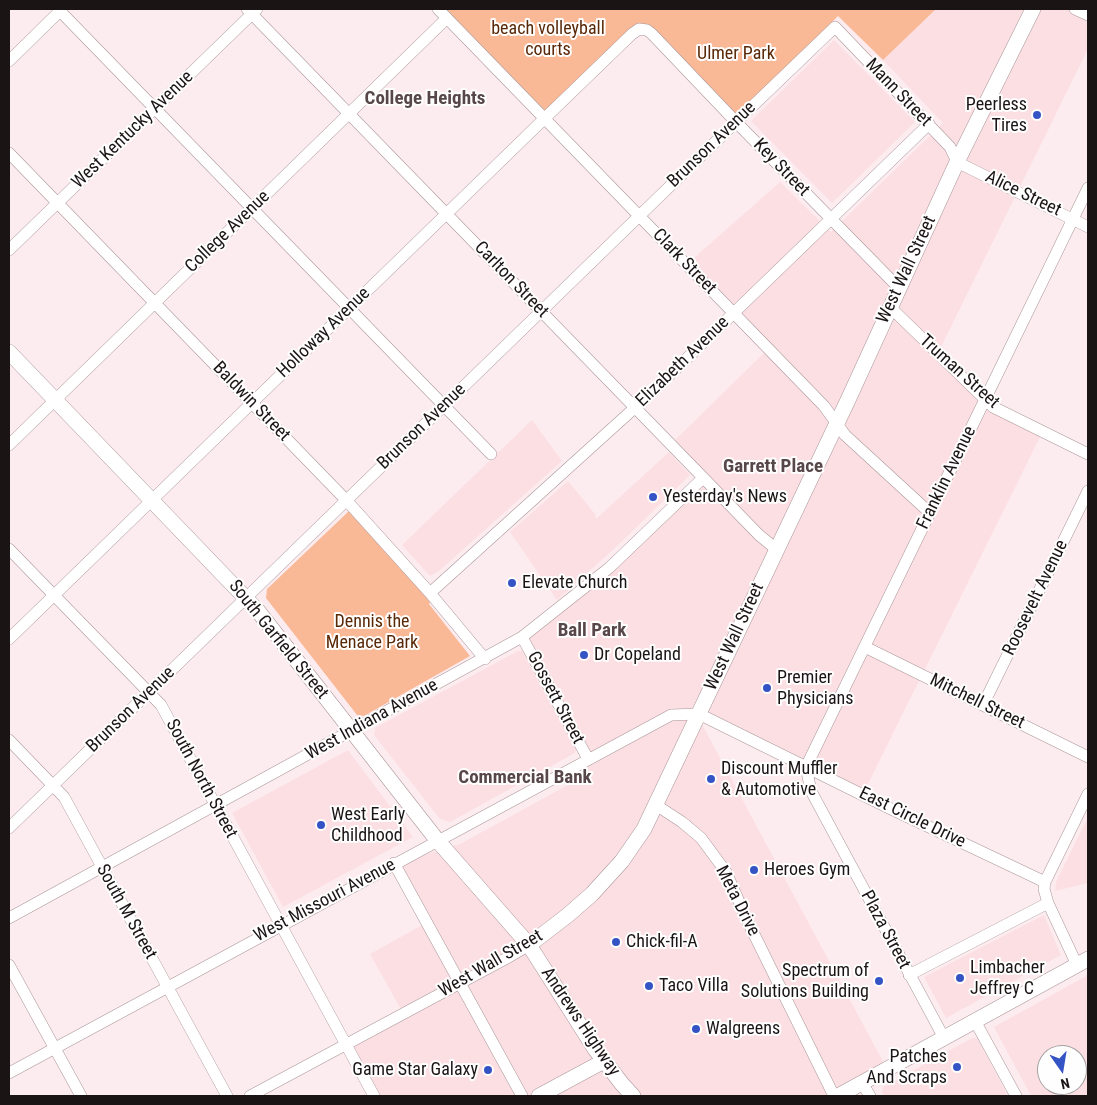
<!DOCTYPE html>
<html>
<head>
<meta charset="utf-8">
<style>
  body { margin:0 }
  #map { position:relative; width:1097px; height:1105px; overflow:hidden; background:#fdecef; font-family:"Roboto Condensed",sans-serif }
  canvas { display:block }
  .frame { position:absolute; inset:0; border:10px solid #1b1415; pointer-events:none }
  .north { position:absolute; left:1037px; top:1045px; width:50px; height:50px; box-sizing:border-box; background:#fefefe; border:1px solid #a3a0a1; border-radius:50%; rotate:167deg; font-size:14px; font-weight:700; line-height:20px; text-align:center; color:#1b1415 }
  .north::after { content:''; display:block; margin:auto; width:18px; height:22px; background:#3453c4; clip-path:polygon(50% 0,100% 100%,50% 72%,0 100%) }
</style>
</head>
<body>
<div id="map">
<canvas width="1097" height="1105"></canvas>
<div class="frame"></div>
<div class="north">N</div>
</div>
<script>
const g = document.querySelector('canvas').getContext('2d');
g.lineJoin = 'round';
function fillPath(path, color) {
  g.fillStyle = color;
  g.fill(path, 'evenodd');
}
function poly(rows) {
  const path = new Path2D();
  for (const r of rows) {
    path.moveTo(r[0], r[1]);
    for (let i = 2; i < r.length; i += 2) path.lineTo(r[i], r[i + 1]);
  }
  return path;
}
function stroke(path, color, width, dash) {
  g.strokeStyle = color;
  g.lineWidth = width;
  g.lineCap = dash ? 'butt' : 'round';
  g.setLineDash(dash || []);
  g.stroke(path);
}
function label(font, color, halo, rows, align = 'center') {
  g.font = font + ' "Roboto Condensed",sans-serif';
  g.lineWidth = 4;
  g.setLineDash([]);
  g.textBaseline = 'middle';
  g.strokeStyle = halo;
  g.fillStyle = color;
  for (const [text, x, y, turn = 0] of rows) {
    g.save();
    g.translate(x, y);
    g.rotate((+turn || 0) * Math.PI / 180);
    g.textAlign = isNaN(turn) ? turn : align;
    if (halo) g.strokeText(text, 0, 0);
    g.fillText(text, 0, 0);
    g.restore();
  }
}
fillPath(poly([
  [936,9,1088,9,1088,49,938,353,983,401,1043,431,862,796,697,715,887,1069,837,1096,374,1096,346,1044,403,1013,370,954,426,923,394,864,460,844,588,774,588,759,523,639,703,478,671,444,768,349,686,265,780,182,831,232,943,123,883,60],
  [834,40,915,122,832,203,751,121],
  [532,420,562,461,439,571,430,576,402,545],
  [669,452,690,475,614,549,557,600,510,532,568,481,595,514,596,519],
  [518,651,522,651,576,750,575,753,450,822,440,819,374,735,375,728],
  [348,750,413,837,283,907,232,813],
  [1088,817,1088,883,1055,891,1056,882],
  [1044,915,1061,955,946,1018,924,977],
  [1088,975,1088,1096,1031,1096,994,1027],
  [1047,1055,1077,1055,1077,1085,1047,1085],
  [972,1038,977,1038,1008,1096,884,1096,882,1092,883,1087]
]), '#fcdfe3');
fillPath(poly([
  [440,9,936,9,883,60,838,16,739,116,735,118,644,27,544,116],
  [349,511,391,556,430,602,429,604,470,656,364,716,357,715,266,598,267,589]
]), '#fab996');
const minor = poly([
  [58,9,491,454],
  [247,9,759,535,776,549],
  [438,9,824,406,845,435,930,513],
  [1075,9,1088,15],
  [9,61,62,9],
  [9,153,347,501,430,593,485,659],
  [9,250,257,9],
  [890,307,993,407,1088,454],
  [9,445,447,18],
  [9,549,161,705,374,1096],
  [430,593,650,394,929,124],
  [522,637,588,759],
  [9,639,545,118,632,34,639,29,647,30,652,34,736,122,899,288],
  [865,647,1088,757],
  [983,705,1088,491],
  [9,740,64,797,227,1096],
  [656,805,682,822,701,838,726,872,747,920,834,1096],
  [9,828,736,122,835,27,950,147,957,162,1088,227],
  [394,863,522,1096],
  [1045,882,1088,794],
  [9,918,522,637,609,568,703,478],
  [9,965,81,1096],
  [909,975,1048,903],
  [975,1021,1016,1096],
  [944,1038,811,791,806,767,1088,188],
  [9,1073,671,715,699,714,887,807,1045,882,1044,889,1048,903,1077,965],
  [862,1083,870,1096],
  [250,1096,507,958,529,945]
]);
const major = poly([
  [9,352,258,611,437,840,529,945,595,1049,622,1084,633,1096],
  [529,945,568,915,592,894,622,861,644,829,848,400,957,162,1033,9],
  [539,1096,604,1061],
  [838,1096,1088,959]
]);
stroke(minor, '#aa9699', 12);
stroke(major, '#aa9699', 16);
stroke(minor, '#fff', 11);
stroke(major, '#fff', 15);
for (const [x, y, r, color] of [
  [1037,115,5,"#3453c4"],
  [653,497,5,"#3453c4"],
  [512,583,5,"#3453c4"],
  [584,655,5,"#3453c4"],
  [767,688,5,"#3453c4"],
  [711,779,5,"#3453c4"],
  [321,825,5,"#3453c4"],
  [754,870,5,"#3453c4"],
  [616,942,5,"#3453c4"],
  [960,978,5,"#3453c4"],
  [879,981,5,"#3453c4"],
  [649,986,5,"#3453c4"],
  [696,1029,5,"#3453c4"],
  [957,1067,5,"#3453c4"],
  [488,1070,5,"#3453c4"]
]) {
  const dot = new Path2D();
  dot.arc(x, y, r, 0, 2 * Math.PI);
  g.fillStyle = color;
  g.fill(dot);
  stroke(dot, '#fefefe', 2);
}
label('18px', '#592807', '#fefefe', [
  ["beach volleyball",548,29],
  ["courts",548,50],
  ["Ulmer Park",736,54],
  ["Dennis the",372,622],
  ["Menace Park",372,643]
]);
label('18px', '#1b1415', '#fefefe', [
  ["Mann Street",898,93,46],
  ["West Kentucky Avenue",133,130,-44],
  ["Brunson Avenue",712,145,-44],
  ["Key Street",781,168,46],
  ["Alice Street",1023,194,26],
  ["College Avenue",228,232,-44],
  ["Clark Street",684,262,46],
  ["West Wall Street",907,270,-65],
  ["Carlton Street",511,280,46],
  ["Holloway Avenue",324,333,-44],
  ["Elizabeth Avenue",683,362,-44],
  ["Truman Street",959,372,42],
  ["Baldwin Street",251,402,46],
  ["Brunson Avenue",422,427,-44],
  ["Franklin Avenue",947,478,-64],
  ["Roosevelt Avenue",1036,598,-64],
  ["West Wall Street",735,637,-65],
  ["South Garfield Street",278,640,51],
  ["Gossett Street",555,698,62],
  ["Mitchell Street",977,702,26],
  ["Brunson Avenue",131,710,-44],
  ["West Indiana Avenue",372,720,-29],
  ["South North Street",201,779,62],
  ["East Circle Drive",912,818,26],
  ["West Missouri Avenue",325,901,-28],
  ["Meta Drive",737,901,63],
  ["South M Street",126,912,61],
  ["Plaza Street",885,930,62],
  ["West Wall Street",491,964,-30],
  ["Andrews Highway",580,1022,56]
]);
label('18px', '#1b1415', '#fefefe', [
  ["Peerless",1027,105,"right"],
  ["Tires",1027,126,"right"],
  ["Yesterday's News",663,497],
  ["Elevate Church",522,583],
  ["Dr Copeland",594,655],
  ["Premier",777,678],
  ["Physicians",777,699],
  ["Discount Muffler",721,769],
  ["& Automotive",721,790],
  ["West Early",331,815],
  ["Childhood",331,836],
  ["Heroes Gym",764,870],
  ["Chick-fil-A",626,942],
  ["Limbacher",970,968],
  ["Jeffrey C",970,989],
  ["Spectrum of",869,971,"right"],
  ["Solutions Building",869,992,"right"],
  ["Taco Villa",659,986],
  ["Walgreens",706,1029],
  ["Patches",947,1057,"right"],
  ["And Scraps",947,1078,"right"],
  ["Game Star Galaxy",478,1070,"right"]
], 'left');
label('bold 19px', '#584749', '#fefefe', [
  ["College Heights",425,99],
  ["Garrett Place",773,467],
  ["Ball Park",592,631],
  ["Commercial Bank",525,778]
]);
</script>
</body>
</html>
